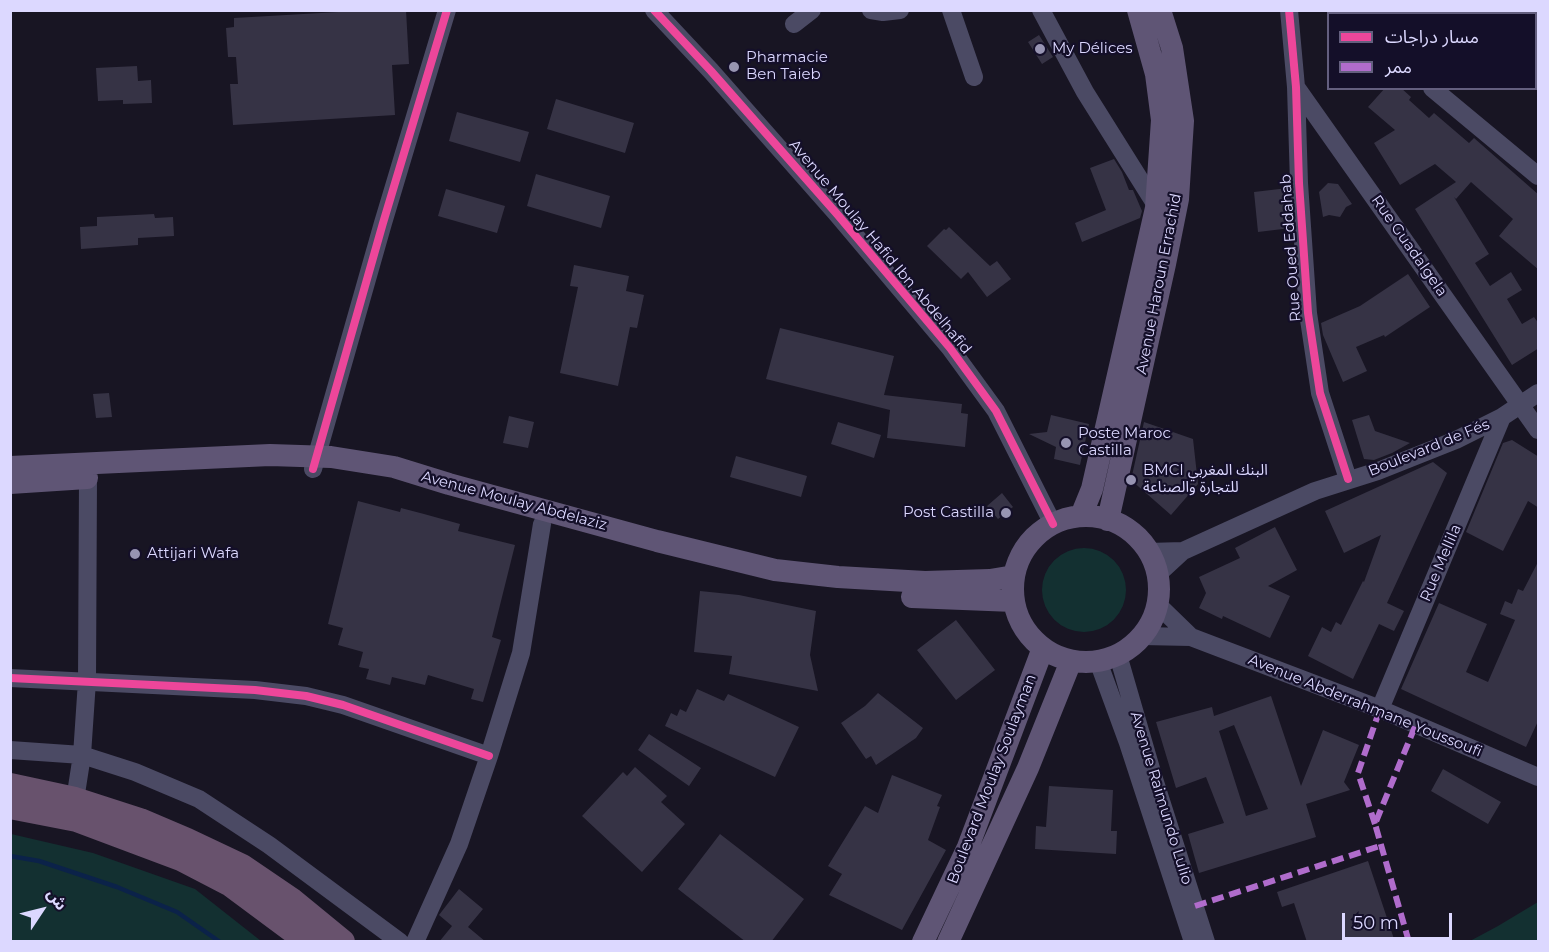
<!DOCTYPE html>
<html>
<head>
<meta charset="utf-8">
<style>
  body { margin:0 }
  #map { position:relative; width:1549px; height:952px; overflow:hidden; background:#181523; font-family:Montserrat,"Noto Sans Arabic",sans-serif }
  canvas { display:block }
  .frame { position:absolute; inset:0; border:12px solid #dcd8ff; pointer-events:none }
  .legend { position:absolute; left:1327px; top:12px; width:210px; height:78px; box-sizing:border-box; background:#140f29; border:2px solid #645f7f; margin:0; padding:8px 10px; list-style:none; font-size:18px; color:#dcd8ff }
  .legend li { display:flex; align-items:center; gap:12px; height:30px }
  .legend b { width:30px; border:2px solid #645f7f }
  .north { position:absolute; left:12px; top:880px; width:60px; height:60px; -webkit-text-stroke:4px #140f29; paint-order:stroke; rotate:55deg; font-size:16px; font-weight:700; line-height:24px; text-align:center; color:#dcd8ff }
  .north::after { content:''; display:block; margin:auto; width:21px; height:27px; background:#dcd8ff; clip-path:polygon(50% 0,100% 100%,50% 72%,0 100%) }
  .scale { position:absolute; left:1342px; top:913px; width:110px; height:27px; box-sizing:border-box; border:3px solid #dcd8ff; border-top:0; padding-left:8px; font-size:18px; line-height:21px; white-space:nowrap; color:#dcd8ff; -webkit-text-stroke:4px #140f29; paint-order:stroke }
</style>
</head>
<body>
<div id="map">
<canvas width="1549" height="952"></canvas>
<div class="frame"></div>
<ul class="legend">
<li><b style="height:8px;background:#ed469a"></b>مسار دراجات</li>
<li><b style="height:8px;background:#b06ccc"></b>ممر</li>
</ul>
<div class="north">ش</div>
<div class="scale">50 m</div>
</div>
<script>
const g = document.querySelector('canvas').getContext('2d');
g.lineJoin = 'round';
function fillPath(path, color) {
  g.fillStyle = color;
  g.fill(path, 'evenodd');
}
function poly(rows) {
  const path = new Path2D();
  for (const r of rows) {
    if (r.length === 3) {
      path.moveTo(r[0] + r[2], r[1]);
      path.arc(r[0], r[1], r[2], 0, 2 * Math.PI);
      continue;
    }
    path.moveTo(r[0], r[1]);
    for (let i = 2; i < r.length; i += 2) path.lineTo(r[i], r[i + 1]);
  }
  return path;
}
function stroke(path, color, width, dash) {
  g.strokeStyle = color;
  g.lineWidth = width;
  g.lineCap = dash ? 'butt' : 'round';
  g.setLineDash(dash || []);
  g.stroke(path);
}
function label(font, color, halo, rows, align = 'center') {
  g.font = font + ' Montserrat,"Noto Sans Arabic",sans-serif';
  g.lineWidth = 4.5;
  g.setLineDash([]);
  g.textBaseline = 'middle';
  g.strokeStyle = halo;
  g.fillStyle = color;
  for (const [text, x, y, turn = 0] of rows) {
    g.save();
    g.translate(x, y);
    g.rotate((+turn || 0) * Math.PI / 180);
    g.textAlign = isNaN(turn) ? turn : align;
    if (halo) g.strokeText(text, 0, 0);
    g.fillText(text, 0, 0);
    g.restore();
  }
}
fillPath(poly([
  [1084,590,42],
  [11,834,93,853,195,889,261,941,11,941],
  [1538,902,1538,941,1470,941,1498,926]
]), '#133031');
stroke(poly([
  [10,856,39,861,117,887,177,912,220,942]
]), '#0b2249', 4.5);
fillPath(poly([
  [373,10,406,10,409,64,392,65,395,115,233,125,230,84,238,84,236,57,228,57,226,28,234,27,234,18],
  [1039,35,1053,57,1042,64,1028,42],
  [137,66,138,81,151,80,152,103,123,104,123,100,98,101,96,68],
  [1385,88,1401,88,1411,97,1409,100,1429,118,1434,113,1469,143,1474,138,1539,195,1539,270,1499,236,1513,219,1471,182,1456,199,1454,197,1489,254,1475,263,1490,286,1511,272,1522,290,1507,299,1522,324,1534,317,1539,324,1539,348,1512,365,1415,209,1456,182,1435,164,1400,185,1374,143,1395,130,1368,107],
  [556,99,634,123,625,153,547,129],
  [457,112,529,132,520,162,449,141],
  [1114,159,1122,172,1129,190,1133,190,1142,211,1140,218,1082,242,1075,223,1106,210,1090,168],
  [536,174,610,196,601,228,527,206],
  [1328,183,1338,184,1352,204,1346,207,1340,217,1329,215,1323,217,1319,192],
  [1288,188,1291,228,1258,232,1254,192],
  [446,189,505,206,497,233,438,216],
  [154,214,155,218,173,217,174,236,138,238,138,245,81,249,80,227,97,226,97,217],
  [949,227,990,266,997,261,1011,279,987,297,968,272,961,279,927,246,944,229,946,230],
  [574,265,629,276,626,291,644,295,637,328,630,327,618,386,560,373,578,287,570,286],
  [1408,274,1430,307,1385,337,1384,335,1356,347,1367,371,1343,382,1323,335,1321,323,1360,306],
  [780,328,894,356,884,395,962,404,961,413,968,414,965,447,887,438,890,410,766,379],
  [109,393,112,417,96,418,93,394],
  [1051,415,1089,424,1080,465,1054,459,1056,447,1029,434,1047,432],
  [1369,415,1375,431,1410,443,1392,453,1374,460,1364,459,1352,420],
  [509,416,534,422,528,448,503,443],
  [838,422,881,435,874,458,831,444],
  [1144,422,1193,439,1198,484,1171,515,1131,480],
  [1512,440,1539,457,1539,508,1528,501,1503,551,1466,532,1503,443],
  [736,456,807,476,801,497,730,477],
  [1433,462,1447,473,1387,603,1404,611,1394,631,1379,624,1353,679,1308,656,1322,627,1331,632,1336,622,1341,625,1363,581,1364,582,1381,535,1344,553,1325,511],
  [1002,493,1013,507,998,519,987,506],
  [358,501,400,512,401,508,424,514,460,524,458,531,515,545,492,637,501,640,483,702,471,699,474,689,428,675,425,685,392,677,390,685,366,679,369,669,359,667,363,652,338,645,343,628,328,624],
  [1275,527,1297,570,1268,586,1290,596,1270,638,1223,616,1222,619,1199,608,1206,593,1199,577,1240,558,1235,548],
  [1539,560,1539,719,1526,747,1401,689,1439,603,1487,624,1466,672,1488,682,1515,620,1500,614,1505,601,1512,604,1518,589,1523,591],
  [700,591,739,595,816,611,810,655,818,691,729,674,732,656,694,652],
  [956,620,995,670,956,700,917,650],
  [697,689,724,701,728,694,799,727,775,777,665,726,671,713,677,716,680,709,686,712],
  [878,693,923,728,916,738,876,765,871,756,866,759,841,723,865,706],
  [1271,696,1301,786,1323,730,1359,745,1344,782,1350,790,1306,804,1316,837,1199,873,1188,834,1224,823,1206,777,1176,788,1156,722,1212,707,1214,716],
  [1234,725,1268,809,1246,816,1219,731],
  [649,734,701,768,689,786,638,750],
  [635,767,667,796,661,802,685,824,642,872,582,816,623,772,627,776],
  [1443,769,1501,802,1488,824,1431,791],
  [892,775,942,795,937,806,940,807,928,840,946,850,902,930,829,895,842,874,828,866,865,806,878,813],
  [1049,786,1113,790,1111,831,1117,831,1116,854,1035,849,1036,826,1046,827],
  [720,834,804,899,771,942,746,942,678,889],
  [1368,861,1395,942,1307,942,1294,903,1282,907,1277,892],
  [459,889,483,909,468,927,486,942,439,942,452,926,439,915]
]), '#363345');
stroke(poly([
  [654,10,711,71,837,214,950,348,996,411,1053,524],
  [871,10,883,12,900,10],
  [951,10,974,77],
  [1041,10,1085,92,1159,210],
  [1289,10,1296,87,1299,183,1308,313,1320,393,1348,479],
  [1336,10,1340,14],
  [1472,10,1476,14],
  [1496,14,1498,10],
  [794,24,812,10],
  [1536,65,1538,67],
  [1296,87,1538,430],
  [1432,88,1538,176],
  [313,469,383,223,447,10],
  [1148,552,1183,551],
  [1157,575,1183,551,1315,491,1378,471,1456,440,1502,417,1538,393],
  [1157,604,1191,637],
  [1142,636,1191,637,1380,709,1538,777],
  [1118,655,1154,779,1206,942],
  [1098,661,1128,743,1193,942],
  [10,678,255,690,306,696,343,705,489,756],
  [1380,709,1502,417],
  [10,750,82,755,135,772,199,799,269,845,400,942],
  [75,800,82,755,87,681,88,478,85,465],
  [415,942,459,844,489,756,521,653,542,524]
]), '#4b4a64', 18);
stroke(poly([
  [10,467,270,455,331,457,394,467,449,484,657,541,775,570,838,577,925,582,990,580,1014,576],
  [10,483,87,478],
  [1081,516,1092,489,1156,208,1162,120,1156,74,1138,10],
  [1086,589,73],
  [1108,520,1165,264,1178,199,1183,121,1172,48,1160,10],
  [912,597,1014,601],
  [923,942,968,847,1043,648],
  [948,942,1028,768,1071,661]
]), '#5f5575', 22);
stroke(poly([
  [10,786,75,800,140,821,187,841,242,867,292,901,342,942],
  [10,806,77,819,181,858,231,884,309,942]
]), '#68526d', 26);
stroke(poly([
  [1375,824,1358,773,1380,709],
  [1195,906,1380,846],
  [1409,942,1375,824,1416,724]
]), '#b06ccc', 6, [12, 6]);
stroke(poly([
  [654,10,711,71,837,214,950,348,996,411,1053,524],
  [1289,10,1296,87,1299,183,1308,313,1320,393,1348,479],
  [313,469,383,223,447,10],
  [10,678,255,690,306,696,343,705,489,756]
]), '#ed469a', 8);
for (const [x, y, r, color] of [
  [1040,49,6,"#9794b2"],
  [734,67,6,"#9794b2"],
  [1066,443,6,"#9794b2"],
  [1131,480,6,"#9794b2"],
  [1006,513,6,"#9794b2"],
  [135,554,6,"#9794b2"]
]) {
  const dot = new Path2D();
  dot.arc(x, y, r, 0, 2 * Math.PI);
  g.fillStyle = color;
  g.fill(dot);
  stroke(dot, '#140f29', 2);
}
label('15px', '#dcd8ff', '#140f29', [
  ["My Délices",1052,49],
  ["Pharmacie",746,58],
  ["Ben Taieb",746,75],
  ["Poste Maroc",1078,434],
  ["Castilla",1078,451],
  ["BMCI البنك المغربي",1143,471],
  ["للتجارة والصناعة",1143,488],
  ["Post Castilla",994,513,"right"],
  ["Attijari Wafa",147,554]
], 'left');
label('15px', '#dcd8ff', '#140f29', [
  ["Rue Guadalgela",1409,246,55],
  ["Avenue Moulay Hafid Ibn Abdelhafid",880,247,50],
  ["Rue Oued Eddahab",1291,248,-94],
  ["Avenue Haroun Errachid",1159,284,-79],
  ["Boulevard de Fés",1429,448,-22],
  ["Avenue Moulay Abdelaziz",514,501,15],
  ["Rue Mellila",1441,563,-67],
  ["Avenue Abderrahmane Youssoufi",1365,706,22],
  ["Boulevard Moulay Soulayman",992,779,-69],
  ["Avenue Raimundo Lulio",1161,798,73]
]);
</script>
</body>
</html>
